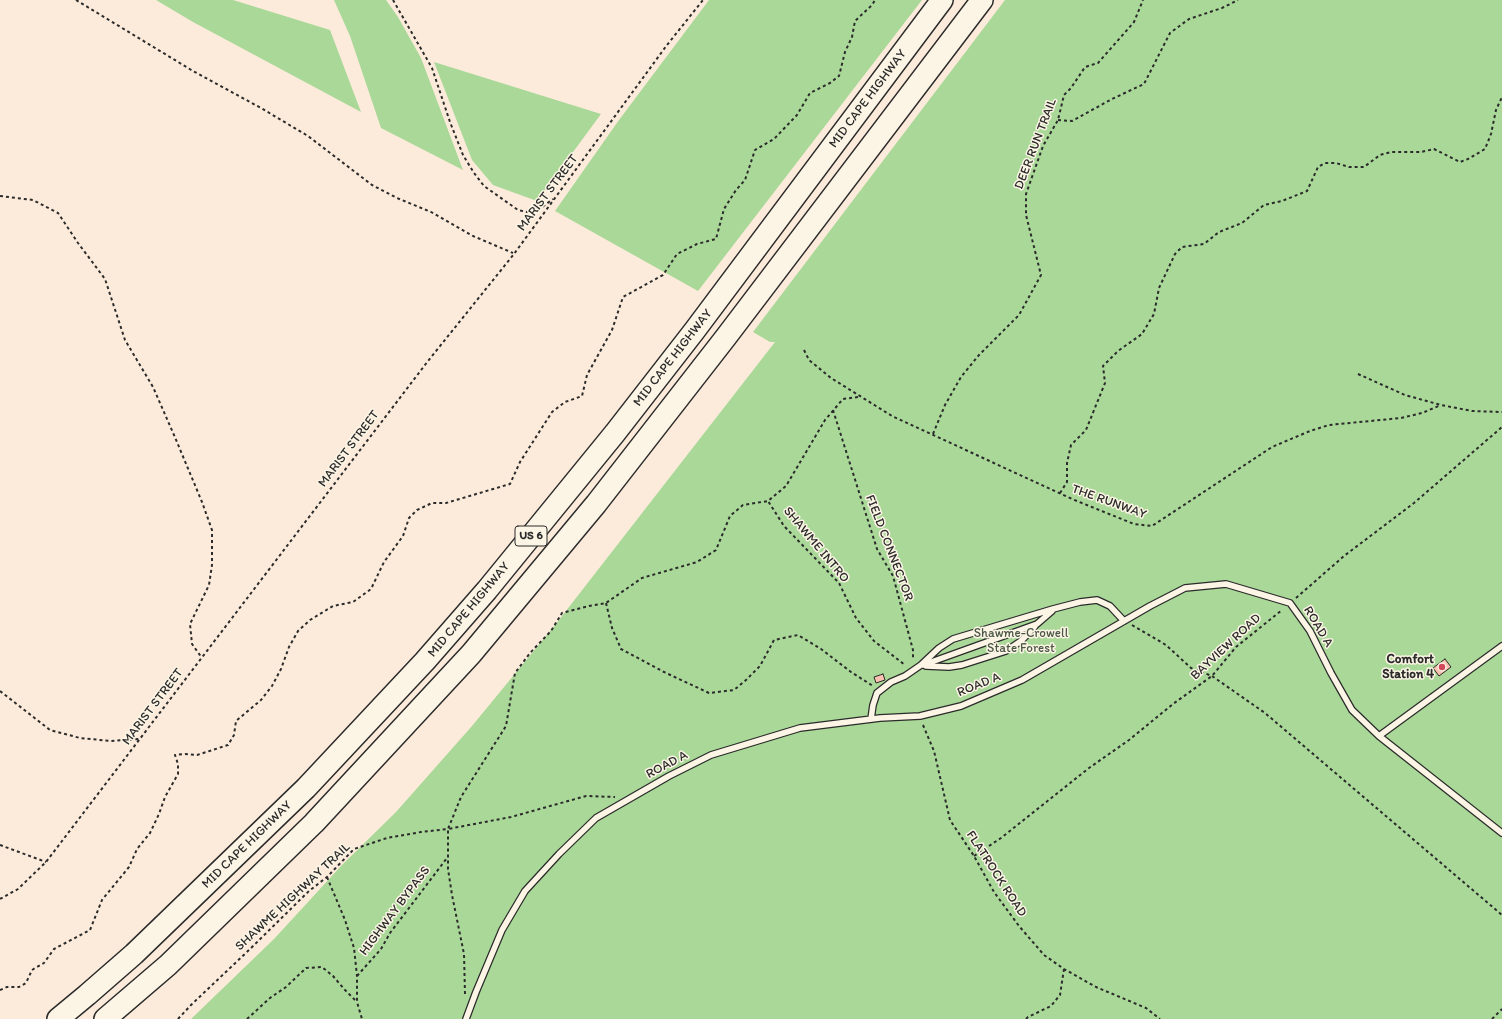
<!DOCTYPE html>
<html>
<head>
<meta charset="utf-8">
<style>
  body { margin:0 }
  canvas { display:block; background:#fcebda }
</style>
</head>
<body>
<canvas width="1502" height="1019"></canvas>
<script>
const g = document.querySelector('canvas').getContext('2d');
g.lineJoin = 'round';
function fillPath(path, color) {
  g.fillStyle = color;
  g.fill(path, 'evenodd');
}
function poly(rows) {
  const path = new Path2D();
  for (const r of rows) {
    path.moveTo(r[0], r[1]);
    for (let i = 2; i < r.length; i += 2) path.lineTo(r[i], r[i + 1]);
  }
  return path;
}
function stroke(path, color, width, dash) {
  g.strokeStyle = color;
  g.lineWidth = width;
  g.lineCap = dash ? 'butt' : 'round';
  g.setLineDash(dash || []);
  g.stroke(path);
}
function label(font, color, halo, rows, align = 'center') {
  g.font = font + ' Itim,sans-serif';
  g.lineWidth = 3;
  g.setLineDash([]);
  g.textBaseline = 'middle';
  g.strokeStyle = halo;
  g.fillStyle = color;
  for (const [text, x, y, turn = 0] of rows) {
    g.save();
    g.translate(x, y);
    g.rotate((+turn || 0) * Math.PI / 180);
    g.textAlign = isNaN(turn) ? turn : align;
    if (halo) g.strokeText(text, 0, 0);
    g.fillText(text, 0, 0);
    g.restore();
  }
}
fillPath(poly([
  [156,0,233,0,330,30,361,112,193,22],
  [334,0,386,0,398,17,421,58,463,170,381,128,350,36],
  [709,0,922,0,698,291,555,211,619,120],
  [1005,0,1502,0,1502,1019,191,1019,274,939,342,865,396,812,472,726,555,625,775,342,770,342,753,332],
  [434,62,601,114,537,201,493,185,472,160]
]), '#a9d898');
const building = poly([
  [1445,659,1451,667,1439,676,1433,668,1445,659],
  [883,674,885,680,876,683,874,677,883,674]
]);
fillPath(building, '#fac1b0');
stroke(building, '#2b2b2b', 1);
const lane = poly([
  [923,665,1037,624,1052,611],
  [926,666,949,667,962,665,1006,651,1021,641,1035,626],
  [871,719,873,705,877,693,891,682,905,676,921,665,939,648,953,639,1053,609,1080,602,1097,600,1110,606,1124,621],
  [1379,736,1502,646],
  [466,1019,476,992,502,930,525,891,559,854,596,818,669,776,711,755,800,728,880,718,920,716,961,706,1022,680,1150,606,1185,588,1226,584,1290,603,1310,631,1331,673,1352,710,1379,736,1502,833]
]);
const highway = poly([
  [58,1019,87,995,134,954,306,788,425,661,487,590,615,433,695,330,942,0],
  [105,1019,168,965,314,823,471,654,596,504,726,337,982,0]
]);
stroke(lane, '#2b2b2b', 8);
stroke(highway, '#2b2b2b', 24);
stroke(poly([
  [76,0,193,71,261,108,308,136,372,185,397,198,431,212,473,236,513,253],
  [393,0,432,68,450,122,463,155,474,173,484,186,518,210,527,212,538,210,553,199],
  [1058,120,1072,121,1112,99,1144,84,1170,33,1189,19,1222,8,1238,0],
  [0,196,33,200,58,213,78,243,105,279,125,340,153,387,174,435,202,502,212,530,212,565,209,585,190,624,192,644,202,658],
  [804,350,809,360,831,378,892,416,1072,499,1134,524,1152,526,1272,447,1310,431,1329,425,1401,418,1422,413,1441,405],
  [1358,374,1405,395,1441,405,1472,411,1502,412],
  [858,397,843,399,825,420,786,486,768,501,784,526,839,583,856,618,874,641,905,665],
  [833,410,877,549,893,576,913,650,913,660],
  [933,434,945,405,961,377,979,355,1019,315,1041,275,1026,215,1026,194,1043,146,1058,120,1064,95,1071,88,1085,67,1098,63,1134,22,1143,0],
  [1060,493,1067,482,1067,463,1071,445,1086,430,1105,383,1103,366,1118,351,1142,334,1154,314,1159,288,1175,254,1182,247,1204,244,1219,232,1242,223,1264,205,1282,201,1307,191,1318,167,1325,163,1336,163,1349,167,1364,167,1380,155,1391,152,1421,152,1434,149,1460,162,1468,159,1485,149,1491,134,1496,110,1502,97],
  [1296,598,1344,556,1414,503,1502,427],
  [606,603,612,628,621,649,664,672,709,693,734,690,746,680,760,666,774,640,798,635,821,649,851,672,873,686],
  [1132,625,1166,645,1191,668,1212,676,1265,713,1502,915],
  [0,691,50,730,80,738,111,741,140,739],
  [923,725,934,751,950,820,974,856,994,892,1019,926,1044,955,1064,969,1096,987,1146,1008,1160,1019],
  [0,845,46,862],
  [974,856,1001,838,1089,768,1129,740,1173,704,1212,676,1236,647,1282,610],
  [327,877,345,920,354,948,357,976,357,1002,362,1019],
  [0,899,18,889,46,862,428,361,514,254,667,45,703,0],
  [357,976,381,949,390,933,447,858],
  [0,990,7,987,19,987,26,983,32,970,44,963,54,949,90,930,102,900,129,867,137,849,150,833,159,814,165,797,178,774,178,764,175,755,185,754,197,755,228,745,234,735,236,721,261,700,272,686,281,669,289,647,298,631,310,620,333,606,353,602,371,589,384,562,403,536,409,518,417,510,432,503,446,503,510,484,520,462,552,412,565,402,582,396,587,375,612,330,623,297,663,275,677,254,697,244,716,239,724,209,736,190,745,180,755,150,774,139,797,115,810,93,830,83,839,76,845,52,852,37,855,21,872,5,875,0],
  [465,994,464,954,452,895,448,869,448,829,511,817,586,796,615,797],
  [178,1019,191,1005,249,950,309,891,327,877,354,849,387,838,421,832,448,829,461,797,506,726,515,673,530,653,551,631,562,613,589,606,606,603,642,578,697,562,716,550,730,516,743,505,768,501],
  [247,1019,270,998,286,987,306,968,322,967,333,976,345,990,356,1001],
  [1026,1019,1028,1017,1051,1006,1060,995,1064,969],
  [1492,1019,1502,1009]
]), '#2b2b2b', 2, [3, 3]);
stroke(lane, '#fcf5e5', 5.5);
stroke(highway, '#fcf5e5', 21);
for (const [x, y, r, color] of [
  [1442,667,4,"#d1495b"]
]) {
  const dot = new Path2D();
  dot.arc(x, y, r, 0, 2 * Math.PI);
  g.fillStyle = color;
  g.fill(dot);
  stroke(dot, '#fcf5e5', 1.5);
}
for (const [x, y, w] of [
  [531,536,32]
]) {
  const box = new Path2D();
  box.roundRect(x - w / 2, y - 10, w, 20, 3);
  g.fillStyle = '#fcf5e5';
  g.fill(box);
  stroke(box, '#2b2b2b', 1);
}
label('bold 12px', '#2b2b2b', null, [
  ["US 6",531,536]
]);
label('13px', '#2b2b2b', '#fcf5e5', [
  ["MID CAPE HIGHWAY",868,99,-53],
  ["DEER RUN TRAIL",1036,144,-69],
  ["MARIST STREET",548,193,-53],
  ["MID CAPE HIGHWAY",673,358,-52],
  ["MARIST STREET",349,449,-53],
  ["THE RUNWAY",1109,502,20],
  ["SHAWME INTRO",816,545,50],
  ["FIELD CONNECTOR",889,548,69],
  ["MID CAPE HIGHWAY",469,610,-50],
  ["ROAD A",1318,627,59],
  ["BAYVIEW ROAD",1226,647,-43],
  ["ROAD A",979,685,-22],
  ["MARIST STREET",153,707,-53],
  ["ROAD A",667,765,-28],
  ["MID CAPE HIGHWAY",247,845,-44],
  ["FLATROCK ROAD",996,874,57],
  ["SHAWME HIGHWAY TRAIL",293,897,-43],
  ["HIGHWAY BYPASS",395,911,-53]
]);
label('13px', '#4a5646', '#fcf5e5', [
  ["Shawme-Crowell",1021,634],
  ["State Forest",1021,649]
]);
label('bold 13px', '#2b2b2b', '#fcf5e5', [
  ["Comfort",1434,660],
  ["Station 4",1434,675]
], 'right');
</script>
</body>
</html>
